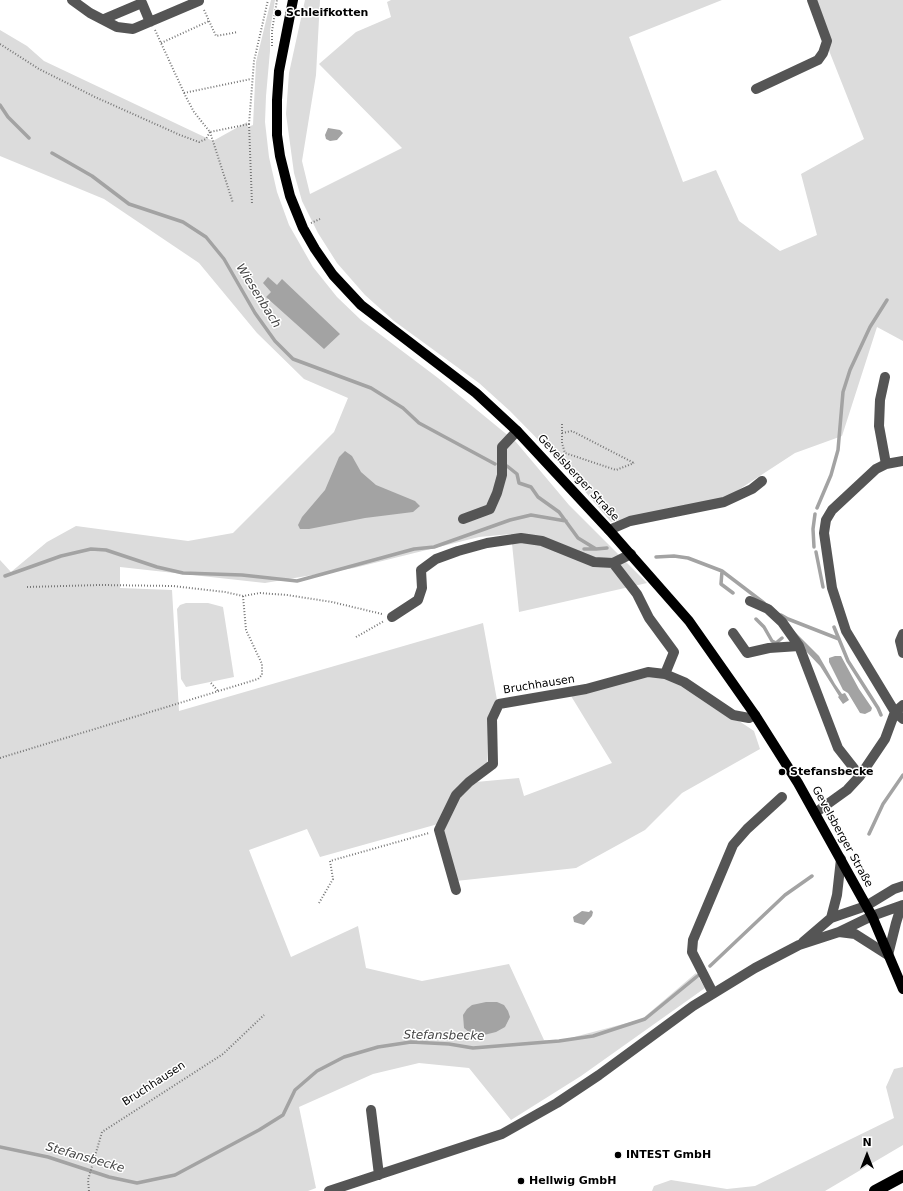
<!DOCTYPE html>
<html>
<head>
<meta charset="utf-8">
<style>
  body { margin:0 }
  #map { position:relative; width:903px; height:1191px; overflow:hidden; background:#fff; font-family:"DejaVu Sans",sans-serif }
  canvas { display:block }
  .north { position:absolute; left:847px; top:1135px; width:40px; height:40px; -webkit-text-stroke:3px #fff; paint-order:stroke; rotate:0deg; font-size:11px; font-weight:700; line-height:16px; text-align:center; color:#000 }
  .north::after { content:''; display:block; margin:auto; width:14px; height:18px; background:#000; clip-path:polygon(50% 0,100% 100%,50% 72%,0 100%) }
</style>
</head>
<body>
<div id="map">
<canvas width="903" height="1191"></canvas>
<div class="north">N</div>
</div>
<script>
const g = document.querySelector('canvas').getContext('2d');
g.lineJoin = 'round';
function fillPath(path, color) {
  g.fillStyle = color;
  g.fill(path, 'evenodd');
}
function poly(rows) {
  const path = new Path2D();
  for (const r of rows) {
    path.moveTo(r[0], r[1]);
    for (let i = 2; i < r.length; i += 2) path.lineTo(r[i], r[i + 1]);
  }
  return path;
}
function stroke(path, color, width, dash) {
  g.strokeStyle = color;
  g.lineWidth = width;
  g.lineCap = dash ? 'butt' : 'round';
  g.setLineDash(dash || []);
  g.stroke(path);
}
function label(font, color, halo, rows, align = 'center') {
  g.font = font + ' "DejaVu Sans",sans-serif';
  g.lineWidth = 3;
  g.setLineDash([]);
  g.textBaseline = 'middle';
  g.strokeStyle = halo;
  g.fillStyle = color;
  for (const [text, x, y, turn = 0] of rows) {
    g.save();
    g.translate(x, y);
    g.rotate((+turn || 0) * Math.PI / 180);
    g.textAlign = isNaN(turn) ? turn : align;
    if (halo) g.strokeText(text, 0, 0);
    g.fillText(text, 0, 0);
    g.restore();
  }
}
fillPath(poly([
  [271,0,275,0,270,31,270,51,266,96,265,122,269,157,277,192,289,225,313,267,337,297,361,320,438,378,516,442,569,505,647,583,519,612,511,534,479,537,354,568,265,583,120,567,120,588,172,590,179,711,483,623,497,700,487,720,487,764,476,782,519,778,524,796,612,763,571,696,637,678,657,676,685,685,754,731,760,749,682,793,645,830,576,868,456,881,438,824,320,857,307,829,249,850,291,957,358,926,366,968,422,981,509,964,544,1040,559,1041,642,1019,696,973,705,988,581,1076,511,1120,469,1068,419,1063,373,1074,299,1107,316,1188,308,1191,0,1191,0,560,11,572,47,542,76,526,188,541,233,533,334,432,348,398,304,379,257,333,199,263,104,199,0,156,0,30,27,46,44,61,213,141,247,122,248,127,253,125,256,62],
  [305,0,320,0,316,75,302,161,310,194,402,148,319,64,356,32,391,17,387,2,391,0,722,0,629,37,683,182,716,170,739,221,780,251,817,235,801,174,864,139,809,0,903,0,903,341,877,327,842,436,795,453,726,498,611,522,560,462,510,411,479,383,394,321,365,295,337,263,318,233,302,201,294,173,286,114,289,73],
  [186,603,208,603,223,607,234,677,186,687,181,679,177,609,180,605],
  [903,1067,903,1145,825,1191,652,1191,654,1186,671,1180,727,1189,755,1186,894,1118,886,1087,894,1069]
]), '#dcdcdc');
fillPath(poly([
  [328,128,340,130,343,133,337,140,330,141,326,139,325,135],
  [268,277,277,285,282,279,340,334,324,349,266,297,271,292,263,283],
  [345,451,352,456,361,472,376,485,415,501,420,506,413,512,365,518,309,529,300,529,298,525,302,517,325,490,339,457],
  [793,630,819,656,835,684,842,694,845,693,849,700,843,704,838,697,839,696,820,666,802,647],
  [835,656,841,656,859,689,872,708,871,711,865,714,860,713,848,693,843,690,829,662,829,658],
  [591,910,593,912,592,916,584,925,574,922,573,917,582,911,589,912],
  [486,1002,497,1002,504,1005,508,1011,510,1017,505,1027,496,1032,480,1036,470,1033,464,1028,463,1015,467,1009,472,1005]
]), '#a3a3a3');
stroke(poly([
  [0,105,8,117,29,138],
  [52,153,92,176,129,204,183,222,206,237,224,259,255,313,275,341,293,359,371,388,403,408,419,423,495,464],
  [507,466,517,474,519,483,531,487,538,497,559,512,578,538,596,549,607,548],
  [817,508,831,475,838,450,843,392,850,370,870,327,887,300],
  [814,547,813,529,815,514],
  [584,549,595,549],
  [816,552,823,587],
  [656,557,674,556,688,558,722,571,764,603],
  [722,571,721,584,733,593],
  [5,576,61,556,91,549,106,550,157,567,183,573,242,575,297,581,414,549,434,547,510,520,531,515,566,521],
  [781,615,788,619,839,639],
  [756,619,764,627,772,641,776,643,782,638],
  [834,627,848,661,878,708,881,715],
  [869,834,883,804,903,775],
  [710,966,785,895,812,876],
  [0,1147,48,1157,109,1177,137,1183,175,1175,259,1130,283,1115,295,1090,317,1071,344,1057,378,1047,411,1042,449,1044,473,1048,559,1041,593,1036,645,1019,700,974]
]), '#a3a3a3', 3.5);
stroke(poly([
  [204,10,216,36,238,32],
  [155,30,186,97,194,112,210,132,249,124,254,61,268,0],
  [161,43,209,21],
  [0,44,39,69,95,97,180,135,199,142,206,139,210,132],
  [272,46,272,31,277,0],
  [184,93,251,79],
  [249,124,252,204],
  [210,132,233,203],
  [311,223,320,219],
  [562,424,562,443,565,453,616,470,634,463],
  [562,433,572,431,634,463],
  [557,460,565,453],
  [27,587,100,585,173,586,225,592,243,596,260,593,287,595,332,602,382,614],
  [356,637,384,621],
  [211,683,218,691],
  [0,758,258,679,262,675,262,664,246,630,243,596],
  [319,903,333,879,330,861,429,833],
  [89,1191,88,1180,102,1132,223,1054,264,1015]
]), '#777', 2, [1, 2]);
stroke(poly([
  [72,0,90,13,117,27,133,29,199,1],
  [104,19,142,3,150,22],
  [756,89,818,60,823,53,827,41,812,0],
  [885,377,880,400,879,426,886,464],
  [903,461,886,464,876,469,832,510,826,520,824,533,832,588,846,631,895,712,903,719],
  [463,519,490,509,497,493,502,475,502,447,517,431],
  [609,530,630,521,724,502,752,489,762,481],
  [613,563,637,594,649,618,674,652,665,674],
  [392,617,418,600,422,588,421,570,436,559,458,551,487,543,521,538,542,541,594,562,613,563,631,554],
  [733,633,747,653,769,648,799,646,782,622,768,609,750,601],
  [903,634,900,641,903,653],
  [799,646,838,748,860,776],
  [815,813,847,790,860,776,885,739,895,712,903,705],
  [456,890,439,830,456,795,469,782,493,764,492,719,499,704,586,689,648,672,665,674,684,682,733,715,749,718,755,715],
  [831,918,837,895,841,859],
  [839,932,855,934,888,955,896,923,901,907],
  [803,942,831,918,866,906,894,889,903,886],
  [713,993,692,952,693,940,733,845,747,829,782,797],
  [371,1110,379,1175],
  [329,1191,502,1134,557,1103,599,1075,693,1006,755,968,799,945,839,932,872,916,903,905]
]), '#555', 10);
stroke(poly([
  [293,0,279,71,277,100,277,135,280,156,290,196,303,228,315,249,333,275,361,305,476,393,517,431,609,530,689,621,755,715,798,783,872,916,903,989]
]), '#000', 10);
stroke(poly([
  [875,1191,903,1176]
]), '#000', 12);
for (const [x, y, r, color] of [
  [278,13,4,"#000"],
  [782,772,4,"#000"],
  [618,1155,4,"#000"],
  [521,1181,4,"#000"]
]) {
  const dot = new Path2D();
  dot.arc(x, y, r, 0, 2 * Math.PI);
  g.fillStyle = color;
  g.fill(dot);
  stroke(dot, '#fff', 1.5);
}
label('bold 11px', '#000', '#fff', [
  ["Schleifkotten",286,13],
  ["Stefansbecke",790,772],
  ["INTEST GmbH",626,1155],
  ["Hellwig GmbH",529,1181]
], 'left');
label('11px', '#000', '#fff', [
  ["Gevelsberger Straße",578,478,47],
  ["Bruchhausen",539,685,-9],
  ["Gevelsberger Straße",842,837,61],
  ["Bruchhausen",154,1084,-33]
]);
label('italic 12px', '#444', '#fff', [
  ["Wiesenbach",258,296,58],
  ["Stefansbecke",444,1036,1],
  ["Stefansbecke",85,1158,16]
]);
</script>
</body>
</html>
